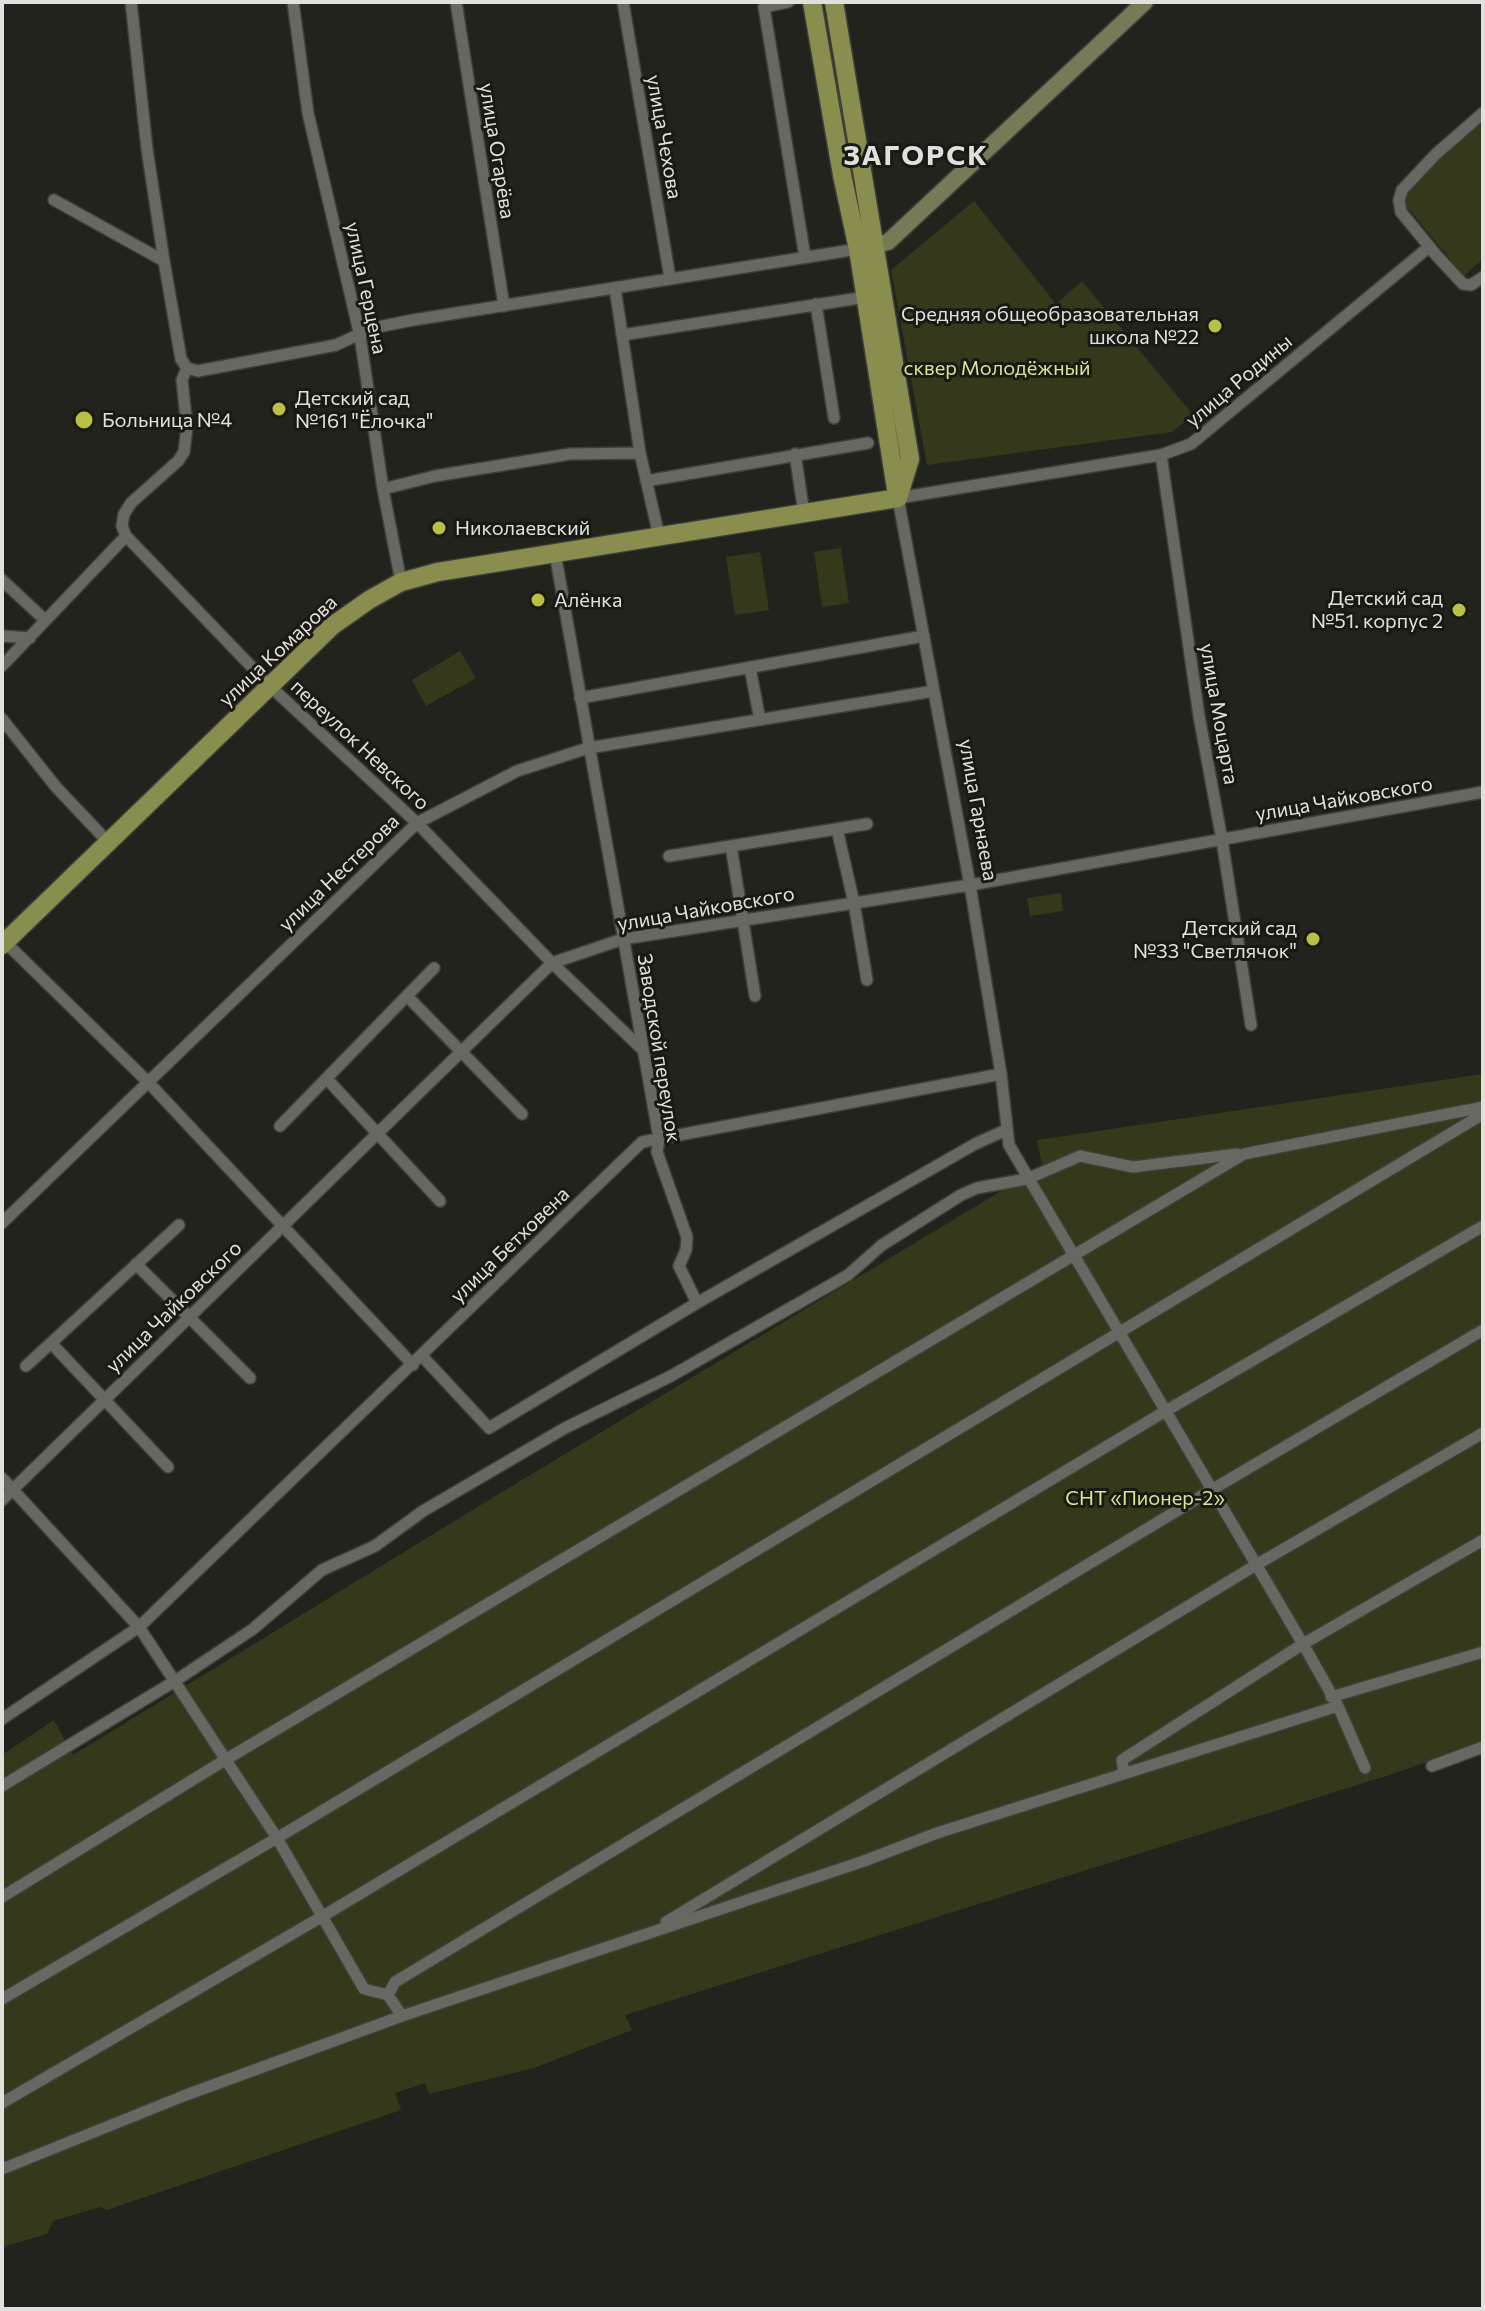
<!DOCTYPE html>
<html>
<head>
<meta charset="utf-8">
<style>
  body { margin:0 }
  #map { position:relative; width:1485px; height:2311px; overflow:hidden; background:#23231d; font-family:Commissioner,sans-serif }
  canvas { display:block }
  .frame { position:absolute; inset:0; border:4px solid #e0e0dc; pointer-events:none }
</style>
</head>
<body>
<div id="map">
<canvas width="1485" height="2311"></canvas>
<div class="frame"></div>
</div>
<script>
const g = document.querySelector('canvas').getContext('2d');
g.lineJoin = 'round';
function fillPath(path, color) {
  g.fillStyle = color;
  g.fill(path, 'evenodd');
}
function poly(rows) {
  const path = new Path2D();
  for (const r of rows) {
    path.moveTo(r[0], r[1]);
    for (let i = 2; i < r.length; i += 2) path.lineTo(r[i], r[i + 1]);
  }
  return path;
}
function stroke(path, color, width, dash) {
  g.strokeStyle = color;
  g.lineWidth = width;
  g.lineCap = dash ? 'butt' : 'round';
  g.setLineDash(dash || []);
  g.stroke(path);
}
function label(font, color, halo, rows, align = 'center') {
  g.font = font + ' Commissioner,sans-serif';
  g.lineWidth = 6;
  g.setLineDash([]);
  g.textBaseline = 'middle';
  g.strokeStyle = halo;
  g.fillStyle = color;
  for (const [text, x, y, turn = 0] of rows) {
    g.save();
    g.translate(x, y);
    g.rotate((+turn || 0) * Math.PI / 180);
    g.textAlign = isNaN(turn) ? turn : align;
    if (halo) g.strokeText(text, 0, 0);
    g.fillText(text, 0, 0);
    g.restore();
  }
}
fillPath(poly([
  [1483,120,1483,259,1464,276,1399,197],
  [974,201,1056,304,1082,281,1193,415,1172,432,927,465,891,270],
  [841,548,849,603,822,607,814,552],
  [760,552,769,610,735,615,726,557],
  [460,651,476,678,426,706,412,680],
  [1061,893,1063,911,1030,916,1027,898],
  [1483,1074,1483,1743,1386,1776,625,2015,632,2030,534,2068,429,2094,425,2083,395,2093,401,2110,107,2210,100,2207,53,2221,47,2234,2,2247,2,1755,54,1720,73,1755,497,1495,1011,1185,1044,1175,1037,1140]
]), '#36381b');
const street = poly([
  [131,2,147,149,164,261],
  [293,2,308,113,360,336,383,489,401,582],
  [456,2,504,306],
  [623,2,670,278],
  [788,2,764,7,805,257],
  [1483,113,1436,154,1402,190,1399,200,1401,212,1437,256,1463,284,1471,285,1483,277],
  [54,200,164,261,181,359,187,368,198,371,336,345,373,328,413,320,858,249],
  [615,288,640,453,659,536],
  [816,304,834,418],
  [622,335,866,297],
  [187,368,182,380,187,427,184,452,178,461,131,503,124,514,122,526,126,536,270,686,417,823,552,963,643,1050],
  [795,454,804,513],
  [1161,455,1199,716,1222,840,1251,1025],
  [646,481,868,443],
  [383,489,435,476,570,454,640,453],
  [555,553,659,1138,657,1152,687,1237,686,1250,679,1266,697,1303],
  [2,580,45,620],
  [2,636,30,638],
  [2,666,126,536],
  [750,668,760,720],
  [580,698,924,636],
  [2,719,56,787,109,843],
  [837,829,854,903,867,980],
  [731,846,755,996],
  [669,856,867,824],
  [5,942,148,1082,413,1365],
  [407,996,522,1114],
  [327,1079,440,1201],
  [280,1126,434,968],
  [2,1223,417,823,517,771,588,748,934,691],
  [136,1264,250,1378],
  [51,1343,168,1467],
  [422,1356,489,1428,697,1303,975,1144,1006,1130],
  [26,1366,179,1225],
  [2,1478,139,1627,277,1838,364,1989,388,1995,402,2016],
  [2,1500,552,963,623,939,970,885,1483,792],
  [1331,1697,1483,1652],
  [2,1719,139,1627,642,1142,1001,1074],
  [1432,1766,1483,1747],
  [1365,1768,1338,1706,1303,1644,1009,1145,1001,1074,970,885,898,498,1161,455,1191,444,1429,247],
  [1124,1773,1122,1760,1303,1644,1483,1540],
  [2,1786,175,1681,253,1629,322,1570,375,1546,423,1511,565,1428,671,1376,848,1275,882,1245,961,1195,977,1188,1027,1179,1080,1156,1133,1167,1237,1154],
  [2,1897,225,1760,1244,1154,1483,1107],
  [666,1922,1256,1565,1483,1433],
  [388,1995,395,1982,1213,1489,1483,1330],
  [2,1999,277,1838,1483,1114],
  [2,2103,323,1916,1164,1412,1483,1226],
  [2,2169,186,2095,402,2016,864,1861,937,1833,1338,1706]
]);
const secondary = poly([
  [862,248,888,242,1145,2]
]);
const primary = poly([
  [812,2,842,175,858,249,897,495],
  [834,2,910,459,898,498],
  [2,945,332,626,369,600,401,582,438,572,898,498]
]);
stroke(street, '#3f403a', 14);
stroke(secondary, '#3f403a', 19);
stroke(primary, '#3f403a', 21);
stroke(street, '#676861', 11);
stroke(secondary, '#787a57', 16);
stroke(primary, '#898d4d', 18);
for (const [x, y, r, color] of [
  [1215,326,8,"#b9c046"],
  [279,409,8,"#b9c046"],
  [84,420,10,"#b9c046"],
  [439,528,8,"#b9c046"],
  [538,600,8,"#b9c046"],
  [1459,610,8,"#b9c046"],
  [1313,939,8,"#b9c046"]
]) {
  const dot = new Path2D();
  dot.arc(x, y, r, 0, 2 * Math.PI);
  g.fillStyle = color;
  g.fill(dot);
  stroke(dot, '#191a14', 3);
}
label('20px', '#e0e0dc', '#191a14', [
  ["улица Чехова",664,137,80],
  ["улица Огарёва",497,151,81],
  ["улица Герцена",366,288,78],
  ["улица Родины",1239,381,-40],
  ["улица Комарова",278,651,-43],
  ["улица Моцарта",1219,714,80],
  ["переулок Невского",360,745,43],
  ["улица Чайковского",1344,799,-10],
  ["улица Гарнаева",978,810,80],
  ["улица Нестерова",339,873,-44],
  ["улица Чайковского",706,909,-10],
  ["Заводской переулок",659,1048,81],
  ["улица Бетховена",510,1245,-44],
  ["улица Чайковского",174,1307,-44]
]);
label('20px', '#e0e0dc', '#191a14', [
  ["Средняя общеобразовательная",1199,314,"right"],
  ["школа №22",1199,337,"right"],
  ["Детский сад",295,398],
  ["№161 \"Ёлочка\"",295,421],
  ["Больница №4",102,420],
  ["Николаевский",455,528],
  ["Детский сад",1443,598,"right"],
  ["№51. корпус 2",1443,621,"right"],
  ["Алёнка",554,600],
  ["Детский сад",1297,928,"right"],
  ["№33 \"Светлячок\"",1297,951,"right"]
], 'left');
label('20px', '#dbe395', '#191a14', [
  ["сквер Молодёжный",997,368],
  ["СНТ «Пионер-2»",1145,1498]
]);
g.letterSpacing = '2px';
label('bold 28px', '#e0e0dc', '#191a14', [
  ["ЗАГОРСК",916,156]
]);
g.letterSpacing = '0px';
</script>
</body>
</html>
